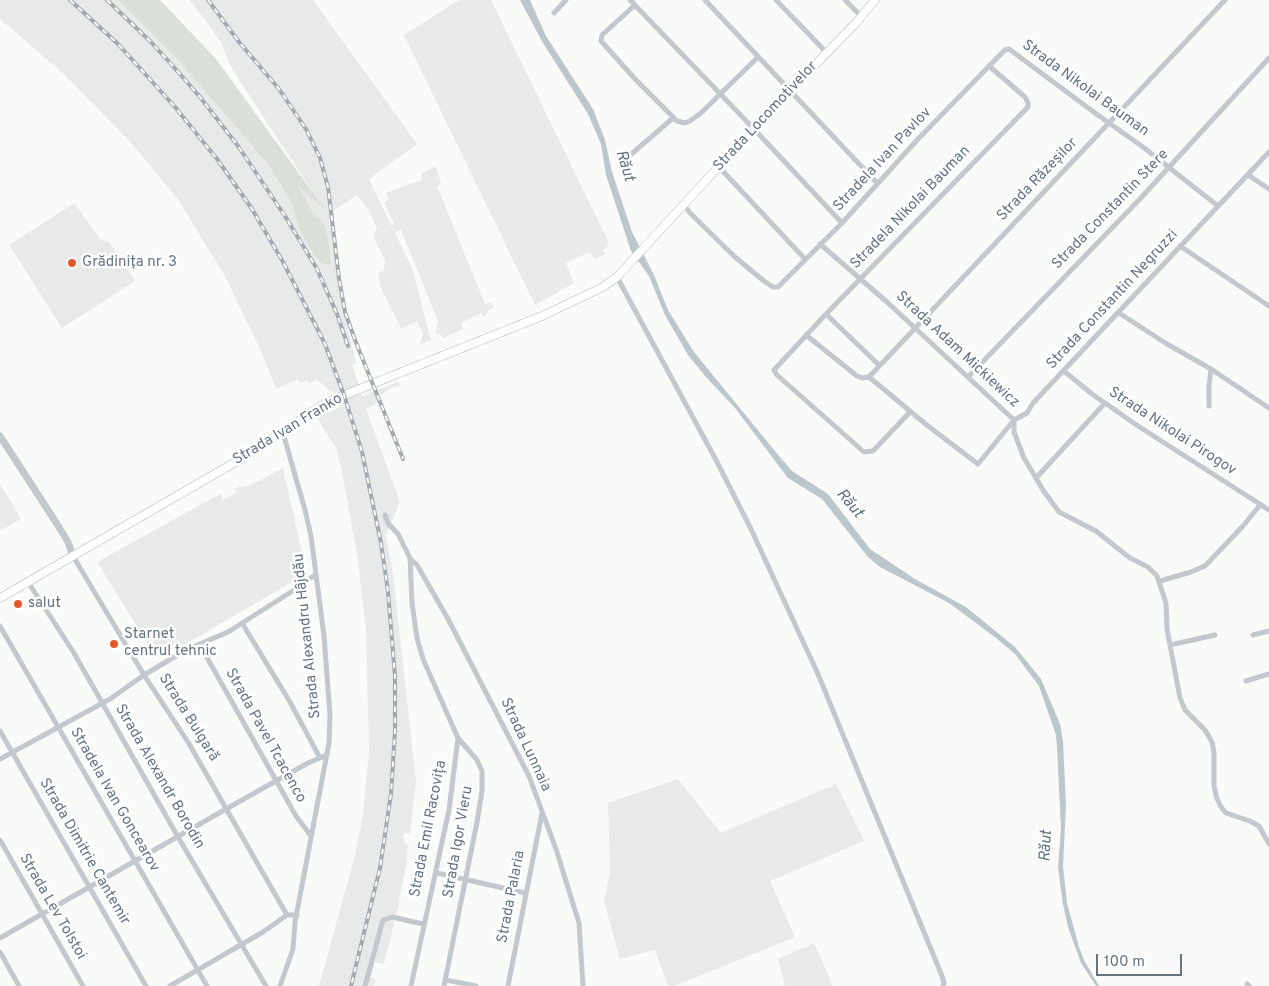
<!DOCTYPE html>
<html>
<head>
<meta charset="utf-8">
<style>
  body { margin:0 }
  #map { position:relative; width:1269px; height:986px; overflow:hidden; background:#fafaf8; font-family:Overpass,sans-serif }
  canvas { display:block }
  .scale { position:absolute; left:1096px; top:954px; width:86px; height:22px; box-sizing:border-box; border:2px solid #657683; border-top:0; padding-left:6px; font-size:15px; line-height:18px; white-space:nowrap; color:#657683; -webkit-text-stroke:4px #fff; paint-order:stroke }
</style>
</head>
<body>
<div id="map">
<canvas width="1269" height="986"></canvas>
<div class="scale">100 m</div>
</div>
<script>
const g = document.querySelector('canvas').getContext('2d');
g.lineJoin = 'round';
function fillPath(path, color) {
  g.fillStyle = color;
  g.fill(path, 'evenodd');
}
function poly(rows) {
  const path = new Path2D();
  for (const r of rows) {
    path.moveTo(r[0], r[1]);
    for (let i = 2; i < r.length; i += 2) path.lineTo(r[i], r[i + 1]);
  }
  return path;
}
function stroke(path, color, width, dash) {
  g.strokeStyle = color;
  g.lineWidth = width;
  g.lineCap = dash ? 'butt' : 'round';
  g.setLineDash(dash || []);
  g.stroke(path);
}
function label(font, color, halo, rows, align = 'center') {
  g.font = font + ' Overpass,sans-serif';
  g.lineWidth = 5;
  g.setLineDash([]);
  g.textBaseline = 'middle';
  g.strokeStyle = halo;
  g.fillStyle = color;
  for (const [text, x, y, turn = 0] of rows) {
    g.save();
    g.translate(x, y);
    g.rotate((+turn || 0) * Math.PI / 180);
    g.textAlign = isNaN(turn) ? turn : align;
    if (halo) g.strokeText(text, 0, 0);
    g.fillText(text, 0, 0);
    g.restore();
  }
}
fillPath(poly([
  [0,0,160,0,216,59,316,197,232,69,221,42,190,0,313,0,417,144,369,179,412,268,431,340,420,344,423,333,417,321,401,329,380,286,378,273,384,270,385,261,373,236,377,228,369,211,357,195,333,211,343,308,356,364,352,364,362,396,398,382,400,386,391,388,382,395,381,393,376,395,379,402,366,409,400,502,386,535,393,574,416,782,410,834,404,833,403,840,405,841,404,844,408,845,407,862,399,899,400,899,384,964,375,962,371,977,376,981,374,986,319,986,353,863,363,815,369,751,366,630,358,560,342,472,336,448,317,418,339,407,334,393,317,380,309,383,307,380,300,383,298,379,276,389,262,353,225,276,177,198,133,145,64,74,0,19],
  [459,0,491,0,609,243,607,244,608,247,603,249,605,254,594,259,590,252,566,263,574,283,535,305,404,35],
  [436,166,441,184,437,186,485,304,491,302,494,307,487,311,488,314,483,317,481,313,461,323,463,329,444,338,441,335,435,333,438,321,401,230,395,232,392,225,394,224,384,202,389,200,386,193,421,180,421,174],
  [73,204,75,204,100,239,109,242,135,281,62,328,9,245],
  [283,468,305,566,302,576,174,651,153,652,97,562,220,494,223,500,237,492,235,489,240,486,242,488,246,486,247,487],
  [0,483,21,519,0,531],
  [678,779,721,833,836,784,864,841,770,881,795,937,675,986,668,986,655,950,620,959,604,901,610,872,608,803],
  [814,943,833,986,785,986,778,959]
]), '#e8e9e9');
fillPath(poly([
  [118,0,160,0,216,59,326,211,297,184,314,216,323,222,328,237,331,265,321,263,310,248,300,231,292,203,269,165,181,63]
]), '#dadfd7');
fillPath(poly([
  [520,0,530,0,546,36,593,109,605,140,612,172,632,232,654,275,668,310,694,352,779,456,792,471,828,494,870,549,915,579,966,607,1015,647,1041,679,1060,724,1063,741,1066,806,1063,866,1067,903,1079,947,1084,960,1099,986,1096,986,1081,963,1068,927,1063,904,1058,868,1061,828,1057,747,1056,735,1039,686,1015,654,996,638,949,603,880,567,868,557,822,499,788,478,735,408,706,377,688,355,665,315,649,276,631,251,606,175,601,144,588,114,543,43]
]), '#bbc7cb');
const secondary = poly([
  [0,598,246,456,327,402,542,316,603,287,617,277,768,113,856,23,875,0]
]);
stroke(secondary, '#b3babf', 9);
stroke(poly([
  [630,0,754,129,842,223],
  [705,0,877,183],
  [776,0,827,53],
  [845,0,861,16],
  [635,5,602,35,601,41,636,80,677,121,685,123,690,121,701,113,758,57],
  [554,13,566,0],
  [628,157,673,118],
  [719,167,805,259],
  [1248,175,1269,189],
  [684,205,690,213,735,257,764,281,773,287,778,287,842,223,918,139,998,57,1005,50,1009,49,1095,113,1143,147,1218,206],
  [820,244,887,302,1014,420,1014,432,1024,458,1043,490,1059,512,1096,531,1130,558,1148,567,1157,576,1166,603,1167,629,1180,698,1185,710,1205,730,1212,742,1214,752,1214,786,1217,799,1221,807,1226,813,1250,821,1259,826,1269,844],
  [1180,246,1269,306],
  [617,277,716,460,750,527,818,674,942,976,944,983,943,986],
  [1119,313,1167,344,1211,369,1269,408],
  [826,314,879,365],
  [806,335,857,376,862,378,869,377,928,426,978,464,1014,420,1027,413,1033,403,1269,152],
  [1064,371,1092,394,1138,426,1269,510],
  [869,377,1225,0],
  [968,377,1139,200,1269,58],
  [1209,406,1209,386,1211,369],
  [910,412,873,451,864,452,777,375,774,370,826,314,1028,107,1028,103,1025,97,989,66],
  [1036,478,1105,403],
  [385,515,388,523,398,534,410,558,412,603,417,638,423,659,458,738,477,760,482,771,482,791,477,822,444,986],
  [73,556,144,675,188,742,287,915],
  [410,559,417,565,447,617,529,776,556,849,579,923,583,986],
  [1160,581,1191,572,1205,566,1243,526,1260,505],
  [28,582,74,653,178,837,266,986],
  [242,623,290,702,320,758],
  [0,626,207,986],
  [1253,635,1269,631],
  [200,645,296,816,311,836],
  [1170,645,1215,635],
  [1246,681,1269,674],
  [0,731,146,986],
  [0,759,110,699,144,675,186,650,228,632,291,592,315,575],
  [0,840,83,986],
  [437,873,525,893],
  [0,938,242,800,308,763,327,755],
  [0,952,19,986],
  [446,980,476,986],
  [1247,984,1249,986],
  [170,986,263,932,287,915,297,915],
  [280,986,293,949,295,922,329,743,330,715,324,636,311,536,305,510,283,433],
  [365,986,383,920,392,917,423,924],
  [411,986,449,810,458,738],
  [508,986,542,813]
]), '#c3c8cc', 5);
stroke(poly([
  [0,436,57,524,68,542,73,556]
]), '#c3c8cc', 7);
stroke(secondary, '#fff', 8);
const rail = poly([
  [70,0,118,44,175,107,217,159,252,209,283,262,325,344,344,395,362,452,381,543,388,592,395,676,395,731,391,794,380,868,351,986],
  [107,0,150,41,172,65,200,97,238,146,285,216,317,269,337,314,348,346],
  [208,0,239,42,279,89,306,129,320,158,328,187,339,278,345,312,355,340,403,459]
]);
stroke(rail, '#a2aab0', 4);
stroke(rail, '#fff', 2, [5.5]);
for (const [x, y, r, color] of [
  [72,263,5,"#e4572e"],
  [18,604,5,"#e4572e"],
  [114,644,5,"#e4572e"]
]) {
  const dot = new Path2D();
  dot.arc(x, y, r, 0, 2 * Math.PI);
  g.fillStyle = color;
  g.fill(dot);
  stroke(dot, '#fff', 2);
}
label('15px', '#657683', '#fff', [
  ["Strada Nikolai Bauman",1085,89,36],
  ["Strada Locomotivelor",766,117,-47],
  ["Stradela Ivan Pavlov",883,160,-47],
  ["Strada Răzeșilor",1038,180,-46],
  ["Stradela Nikolai Bauman",911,208,-46],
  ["Strada Constantin Stere",1111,210,-46],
  ["Strada Constantin Negruzzi",1113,300,-47],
  ["Strada Adam Mickiewicz",957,350,43],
  ["Strada Ivan Franko",288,430,-31],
  ["Strada Nikolai Pirogov",1172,432,33],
  ["Strada Alexandru Hâjdău",308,636,-96],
  ["Strada Bulgară",188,718,58],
  ["Strada Pavel Tcacenco",265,736,61],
  ["Strada Lunnaia",525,745,65],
  ["Strada Alexandr Borodin",159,777,60],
  ["Stradela Ivan Goncearov",114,800,60],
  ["Strada Emil Racovița",429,829,-79],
  ["Strada Igor Vieru",459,842,-80],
  ["Strada Dimitrie Cantemir",84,852,60],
  ["Strada Palaria",512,897,-79],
  ["Strada Lev Tolstoi",52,907,60]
]);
label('15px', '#657683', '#fff', [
  ["Grădinița nr. 3",82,263],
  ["salut",28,604],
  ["Starnet",124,635],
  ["centrul tehnic",124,652]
], 'left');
label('italic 16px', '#60757c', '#fff', [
  ["Răut",624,166,73],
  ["Răut",849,504,50],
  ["Răut",1047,846,-87]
]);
</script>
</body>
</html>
